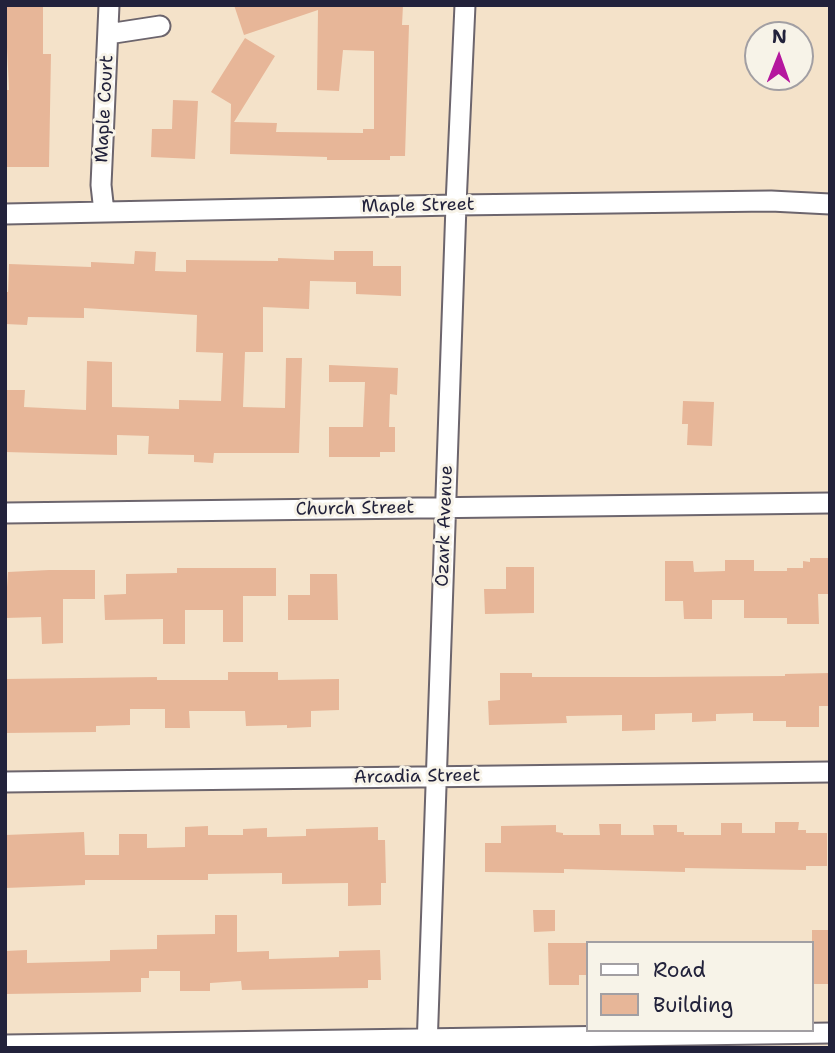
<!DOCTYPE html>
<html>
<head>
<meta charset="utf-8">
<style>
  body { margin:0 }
  #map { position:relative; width:835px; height:1053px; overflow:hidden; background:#f4e2c9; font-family:"Shantell Sans",sans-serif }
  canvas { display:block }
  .frame { position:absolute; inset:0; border:7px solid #22223b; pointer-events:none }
  .legend { position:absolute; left:586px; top:941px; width:228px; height:91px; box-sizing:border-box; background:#f7f3e8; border:2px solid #a29fa3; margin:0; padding:9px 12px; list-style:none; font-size:21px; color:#22223b }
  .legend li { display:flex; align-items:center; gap:14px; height:35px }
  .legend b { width:35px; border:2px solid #a29fa3 }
  .north { position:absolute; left:744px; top:21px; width:70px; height:70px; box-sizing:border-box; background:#f7f3e8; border:2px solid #a29fa3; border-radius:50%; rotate:1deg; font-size:19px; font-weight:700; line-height:28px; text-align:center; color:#22223b }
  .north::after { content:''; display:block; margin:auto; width:24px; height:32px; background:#b5179e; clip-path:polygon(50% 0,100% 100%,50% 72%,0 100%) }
</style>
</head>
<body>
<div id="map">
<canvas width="835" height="1053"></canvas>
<div class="frame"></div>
<ul class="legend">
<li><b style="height:9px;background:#fff"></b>Road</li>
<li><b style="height:19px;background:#e7b698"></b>Building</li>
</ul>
<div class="north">N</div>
</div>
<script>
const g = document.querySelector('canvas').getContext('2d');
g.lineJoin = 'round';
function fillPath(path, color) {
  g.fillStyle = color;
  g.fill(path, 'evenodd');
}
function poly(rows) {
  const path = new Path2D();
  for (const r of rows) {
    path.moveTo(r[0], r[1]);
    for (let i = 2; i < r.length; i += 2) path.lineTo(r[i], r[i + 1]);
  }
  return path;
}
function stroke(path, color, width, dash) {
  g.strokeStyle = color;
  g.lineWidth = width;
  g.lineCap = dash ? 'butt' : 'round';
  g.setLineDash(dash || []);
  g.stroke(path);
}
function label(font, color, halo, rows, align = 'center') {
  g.font = font + ' "Shantell Sans",sans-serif';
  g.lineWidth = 6;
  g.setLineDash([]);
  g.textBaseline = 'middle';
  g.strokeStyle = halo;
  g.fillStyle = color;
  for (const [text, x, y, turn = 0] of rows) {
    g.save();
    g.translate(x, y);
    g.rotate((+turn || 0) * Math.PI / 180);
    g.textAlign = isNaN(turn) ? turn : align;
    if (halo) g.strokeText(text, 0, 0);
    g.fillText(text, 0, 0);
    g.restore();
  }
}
fillPath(poly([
  [5,5,43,5,43,54,51,54,49,167,5,167,5,90,9,90],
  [234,5,403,5,402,25,409,25,405,156,390,156,390,160,327,160,327,157,230,154,231,104,211,92,245,38,275,56,234,122,277,123,276,132,363,133,363,129,374,129,374,51,343,50,339,91,317,90,318,10,244,35],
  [173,100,198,101,195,159,151,157,152,129,172,129],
  [135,251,156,252,155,271,186,272,186,260,278,261,278,258,334,260,334,251,373,251,373,266,401,266,401,296,356,294,356,282,310,281,309,309,263,307,263,352,245,352,243,407,285,408,286,358,302,358,299,453,214,453,213,463,194,462,194,455,148,454,149,436,117,435,117,455,5,452,5,390,25,390,24,407,86,410,87,361,112,362,112,407,179,409,179,400,221,401,223,353,196,352,197,315,84,308,84,318,28,317,27,325,5,324,5,292,8,292,9,264,91,267,91,262,134,264],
  [329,365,398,368,397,395,390,394,389,427,395,427,395,452,380,452,380,457,329,457,329,427,363,427,365,382,329,382],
  [683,401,714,402,712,446,687,445,688,424,682,424],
  [810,558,830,558,830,594,818,594,819,624,787,624,787,618,744,618,744,600,712,600,712,619,684,619,683,601,665,601,665,561,693,561,694,572,725,571,725,560,754,560,754,571,787,571,787,568,803,568,803,561,810,562],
  [506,567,534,567,534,613,485,614,484,589,506,589],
  [177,568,276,568,276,596,243,596,243,642,223,642,223,610,185,610,185,644,163,644,163,619,105,620,104,595,126,594,126,574,177,573],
  [49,570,95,570,95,599,63,599,63,643,42,644,41,617,5,618,8,572],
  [310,574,337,574,338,620,288,620,288,595,310,595],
  [228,672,278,672,278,680,339,679,339,710,311,711,311,727,287,728,287,725,246,726,245,711,189,711,190,728,165,728,165,709,130,709,130,725,96,726,96,732,5,733,5,679,157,677,157,680,228,680],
  [500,673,532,673,532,677,655,677,785,676,785,674,830,673,830,706,819,706,819,727,786,727,786,721,753,721,753,713,716,714,716,721,692,722,692,713,655,714,655,730,622,731,622,715,566,716,567,723,489,725,488,701,500,700],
  [775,822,799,822,798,830,806,830,806,833,827,833,827,866,806,866,806,870,685,868,685,872,564,869,564,873,485,872,485,843,501,843,501,826,556,825,556,832,563,833,563,835,600,835,599,824,621,824,621,835,654,835,653,825,677,825,677,832,684,832,684,835,721,835,721,823,742,823,742,833,775,833],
  [208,826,208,835,243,835,243,829,267,828,267,837,306,836,306,829,378,827,378,840,385,840,386,883,381,883,381,905,348,906,348,883,282,884,282,873,208,874,208,880,85,880,85,885,5,888,5,835,84,832,85,855,119,855,119,834,147,834,147,848,185,847,185,827],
  [533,910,555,910,555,931,534,932],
  [215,915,237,915,237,952,269,951,269,959,339,957,339,951,380,950,381,980,368,980,368,988,242,990,241,981,210,983,210,991,180,991,180,971,149,971,149,978,141,978,141,992,5,994,5,951,27,950,27,963,110,961,110,950,157,949,157,935,215,934],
  [812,930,828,930,829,984,812,984],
  [548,943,587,943,587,975,579,975,579,985,549,985]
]), '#e7b698');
const street = poly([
  [108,34,160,26],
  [104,212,101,185,109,5],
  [5,214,456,205,771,201,830,204],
  [5,513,830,503],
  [5,782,830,772],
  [5,1045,830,1033],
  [427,1048,456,205,465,5]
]);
stroke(street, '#6c656d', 23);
stroke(street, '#fff', 19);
label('18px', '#22223b', '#f7f3e8', [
  ["Maple Court",105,109,-87],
  ["Maple Street",418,206,-1],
  ["Church Street",355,509,-1],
  ["Ozark Avenue",445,526,-88],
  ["Arcadia Street",417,777,-1]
]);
</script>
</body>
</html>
